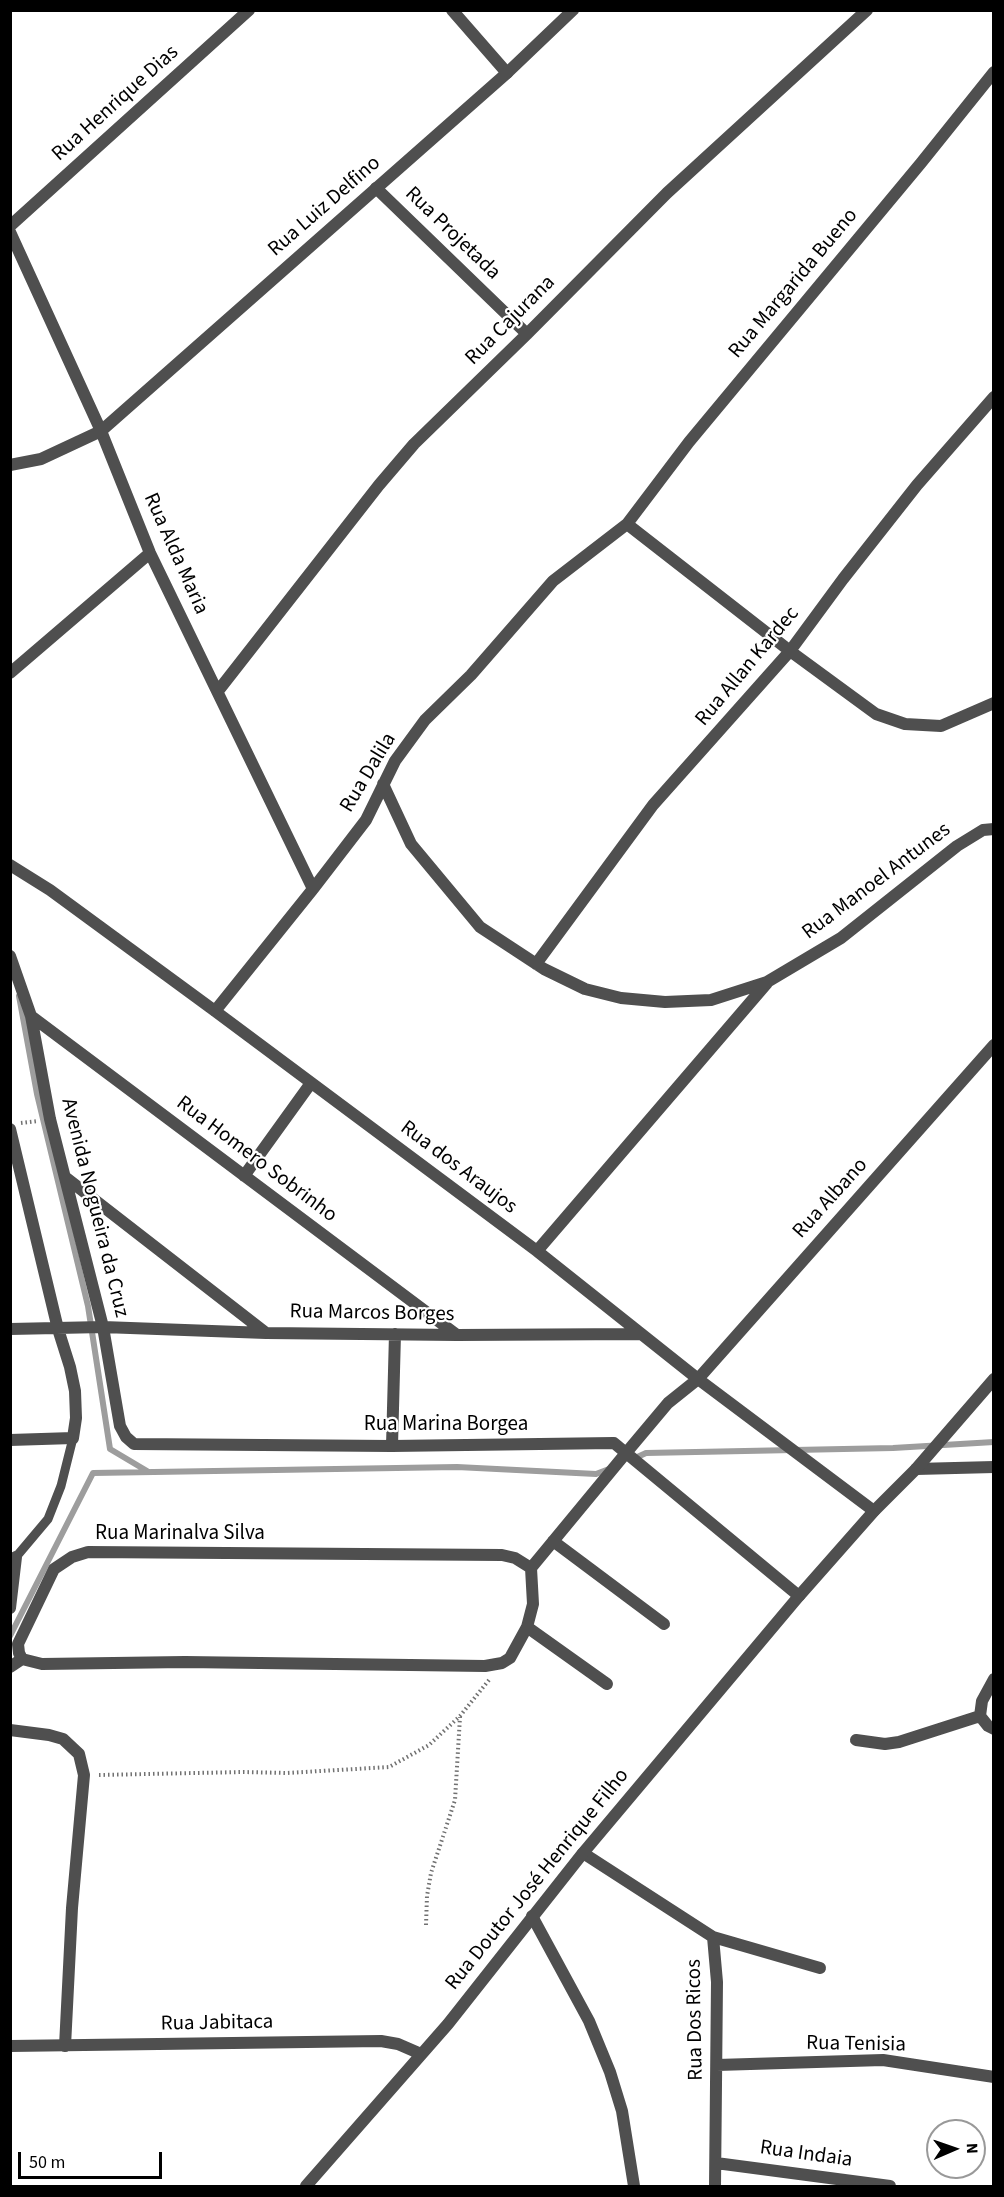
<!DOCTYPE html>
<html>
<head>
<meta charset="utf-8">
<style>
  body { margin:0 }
  #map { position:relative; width:1004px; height:2197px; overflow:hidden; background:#fff; font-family:"Source Sans 3",sans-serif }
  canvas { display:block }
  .frame { position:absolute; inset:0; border:12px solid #000; pointer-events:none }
  .north { position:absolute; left:926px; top:2119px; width:60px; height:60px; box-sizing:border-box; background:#fff; border:2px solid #999; border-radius:50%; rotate:88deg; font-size:16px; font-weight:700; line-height:24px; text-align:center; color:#000 }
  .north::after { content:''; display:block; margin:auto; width:21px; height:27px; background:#000; clip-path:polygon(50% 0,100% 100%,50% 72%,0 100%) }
  .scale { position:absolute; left:18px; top:2152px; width:144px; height:27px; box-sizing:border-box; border:3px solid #000; border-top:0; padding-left:8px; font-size:18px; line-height:21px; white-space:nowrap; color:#000; -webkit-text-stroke:4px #fff; paint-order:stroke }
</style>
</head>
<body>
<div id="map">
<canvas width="1004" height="2197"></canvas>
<div class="frame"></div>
<div class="north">N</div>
<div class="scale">50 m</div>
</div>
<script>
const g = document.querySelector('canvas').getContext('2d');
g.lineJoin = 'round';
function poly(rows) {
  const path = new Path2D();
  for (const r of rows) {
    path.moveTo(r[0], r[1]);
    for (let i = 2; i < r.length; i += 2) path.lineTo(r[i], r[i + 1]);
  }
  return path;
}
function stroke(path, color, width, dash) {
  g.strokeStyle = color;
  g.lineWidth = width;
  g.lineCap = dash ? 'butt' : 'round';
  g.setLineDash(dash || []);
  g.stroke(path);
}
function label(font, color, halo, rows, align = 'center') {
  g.font = font + ' "Source Sans 3",sans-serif';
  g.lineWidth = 4.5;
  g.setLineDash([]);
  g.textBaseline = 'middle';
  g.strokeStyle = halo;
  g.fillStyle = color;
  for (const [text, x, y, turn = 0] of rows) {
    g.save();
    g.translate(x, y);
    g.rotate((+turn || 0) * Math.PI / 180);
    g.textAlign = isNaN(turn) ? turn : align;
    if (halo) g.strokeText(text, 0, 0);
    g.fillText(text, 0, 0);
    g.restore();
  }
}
stroke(poly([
  [19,996,37,1094,88,1306,110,1449,147,1471],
  [633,1459,646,1453,893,1448,994,1442],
  [10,1636,93,1473,457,1467,596,1474,609,1469]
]), '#9d9d9d', 6);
stroke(poly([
  [21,1123,38,1121],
  [99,1775,243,1772,287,1773,389,1767,429,1745,460,1716,489,1680],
  [426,1925,427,1896,431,1873,455,1800,460,1717]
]), '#717171', 4, [1.5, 3]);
stroke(poly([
  [12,1557,16,1557,48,1519,61,1486,73,1438]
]), '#4f4f4f', 9);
stroke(poly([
  [452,10,507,73],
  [376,188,527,334],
  [10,226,249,10],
  [10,232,101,431,150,553,313,889],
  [627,524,790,651,876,714,905,724,941,726,994,703],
  [10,673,150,553],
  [218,691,379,485,414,444,527,334,667,193,867,10],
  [383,784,411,844,480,927,544,969,585,989,621,998,665,1002,711,1000,767,982,841,938,957,846,983,830,994,829],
  [10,865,50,890,215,1011,537,1251,698,1379,874,1511],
  [10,956,31,1016,50,1119,103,1327,120,1426,126,1437,134,1444,392,1446,614,1443,626,1453,668,1403,698,1379,994,1045],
  [536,964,653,805,790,651,843,579,917,485,994,397],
  [215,1011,313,889,366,820,395,761,425,720,471,675,553,581,627,524,689,442,921,163,994,72],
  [31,1016,457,1335],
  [10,1129,58,1329,70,1367,75,1391,76,1418,73,1438,10,1440],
  [244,1176,311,1083],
  [65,1177,266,1333],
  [537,1251,767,983],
  [10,1329,103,1327,266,1333,457,1335,641,1334],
  [392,1446,395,1334],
  [916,1469,994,1467],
  [553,1541,664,1624],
  [88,1552,502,1555,515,1558,531,1568,533,1604,527,1627,510,1658,502,1663,485,1666,185,1662,42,1664,22,1659,19,1653,18,1644,54,1569,72,1557,88,1552],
  [531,1568,626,1453,799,1596],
  [10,1608,16,1557],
  [527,1627,607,1684],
  [10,1667,22,1659],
  [980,1716,982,1701,994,1679],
  [980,1716,988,1726,994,1729],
  [10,1730,49,1735,63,1739,79,1754,84,1775,72,1908,65,2046],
  [856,1740,885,1744,899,1742,980,1716],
  [583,1853,713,1937,717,1982,715,2186],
  [532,1916,589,2021,610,2072,622,2111,634,2186],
  [713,1937,820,1968],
  [717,2065,883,2060,994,2077],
  [716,2163,890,2186]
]), '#4f4f4f', 12);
stroke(poly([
  [10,465,41,459,101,431,507,73,573,10],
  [10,2046,381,2041,398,2044,421,2054],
  [306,2186,448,2024,583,1853,799,1596,874,1511,916,1469,994,1379]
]), '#4f4f4f', 12);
label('21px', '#000', '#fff', [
  ["Rua Henrique Dias",116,104,-42],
  ["Rua Luiz Delfino",325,207,-41],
  ["Rua Projetada",452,234,44],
  ["Rua Margarida Bueno",794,284,-50],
  ["Rua Cajurana",511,321,-45],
  ["Rua Alda Maria",175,554,66],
  ["Rua Allan Kardec",748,667,-50],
  ["Rua Dalila",369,773,-59],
  ["Rua Manoel Antunes",877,882,-37],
  ["Rua Homero Sobrinho",256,1160,37],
  ["Rua dos Araujos",458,1168,37],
  ["Rua Albano",831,1199,-48],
  ["Avenida Nogueira da Cruz",94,1208,76],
  ["Rua Marcos Borges",372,1314,1],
  ["Rua Marina Borgea",446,1425],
  ["Rua Marinalva Silva",180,1534],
  ["Rua Doutor José Henrique Filho",538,1880,-51],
  ["Rua Dos Ricos",696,2020,-91],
  ["Rua Jabitaca",217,2024,-1],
  ["Rua Tenisia",856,2045,1],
  ["Rua Indaia",806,2155,8]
]);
</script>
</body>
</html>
